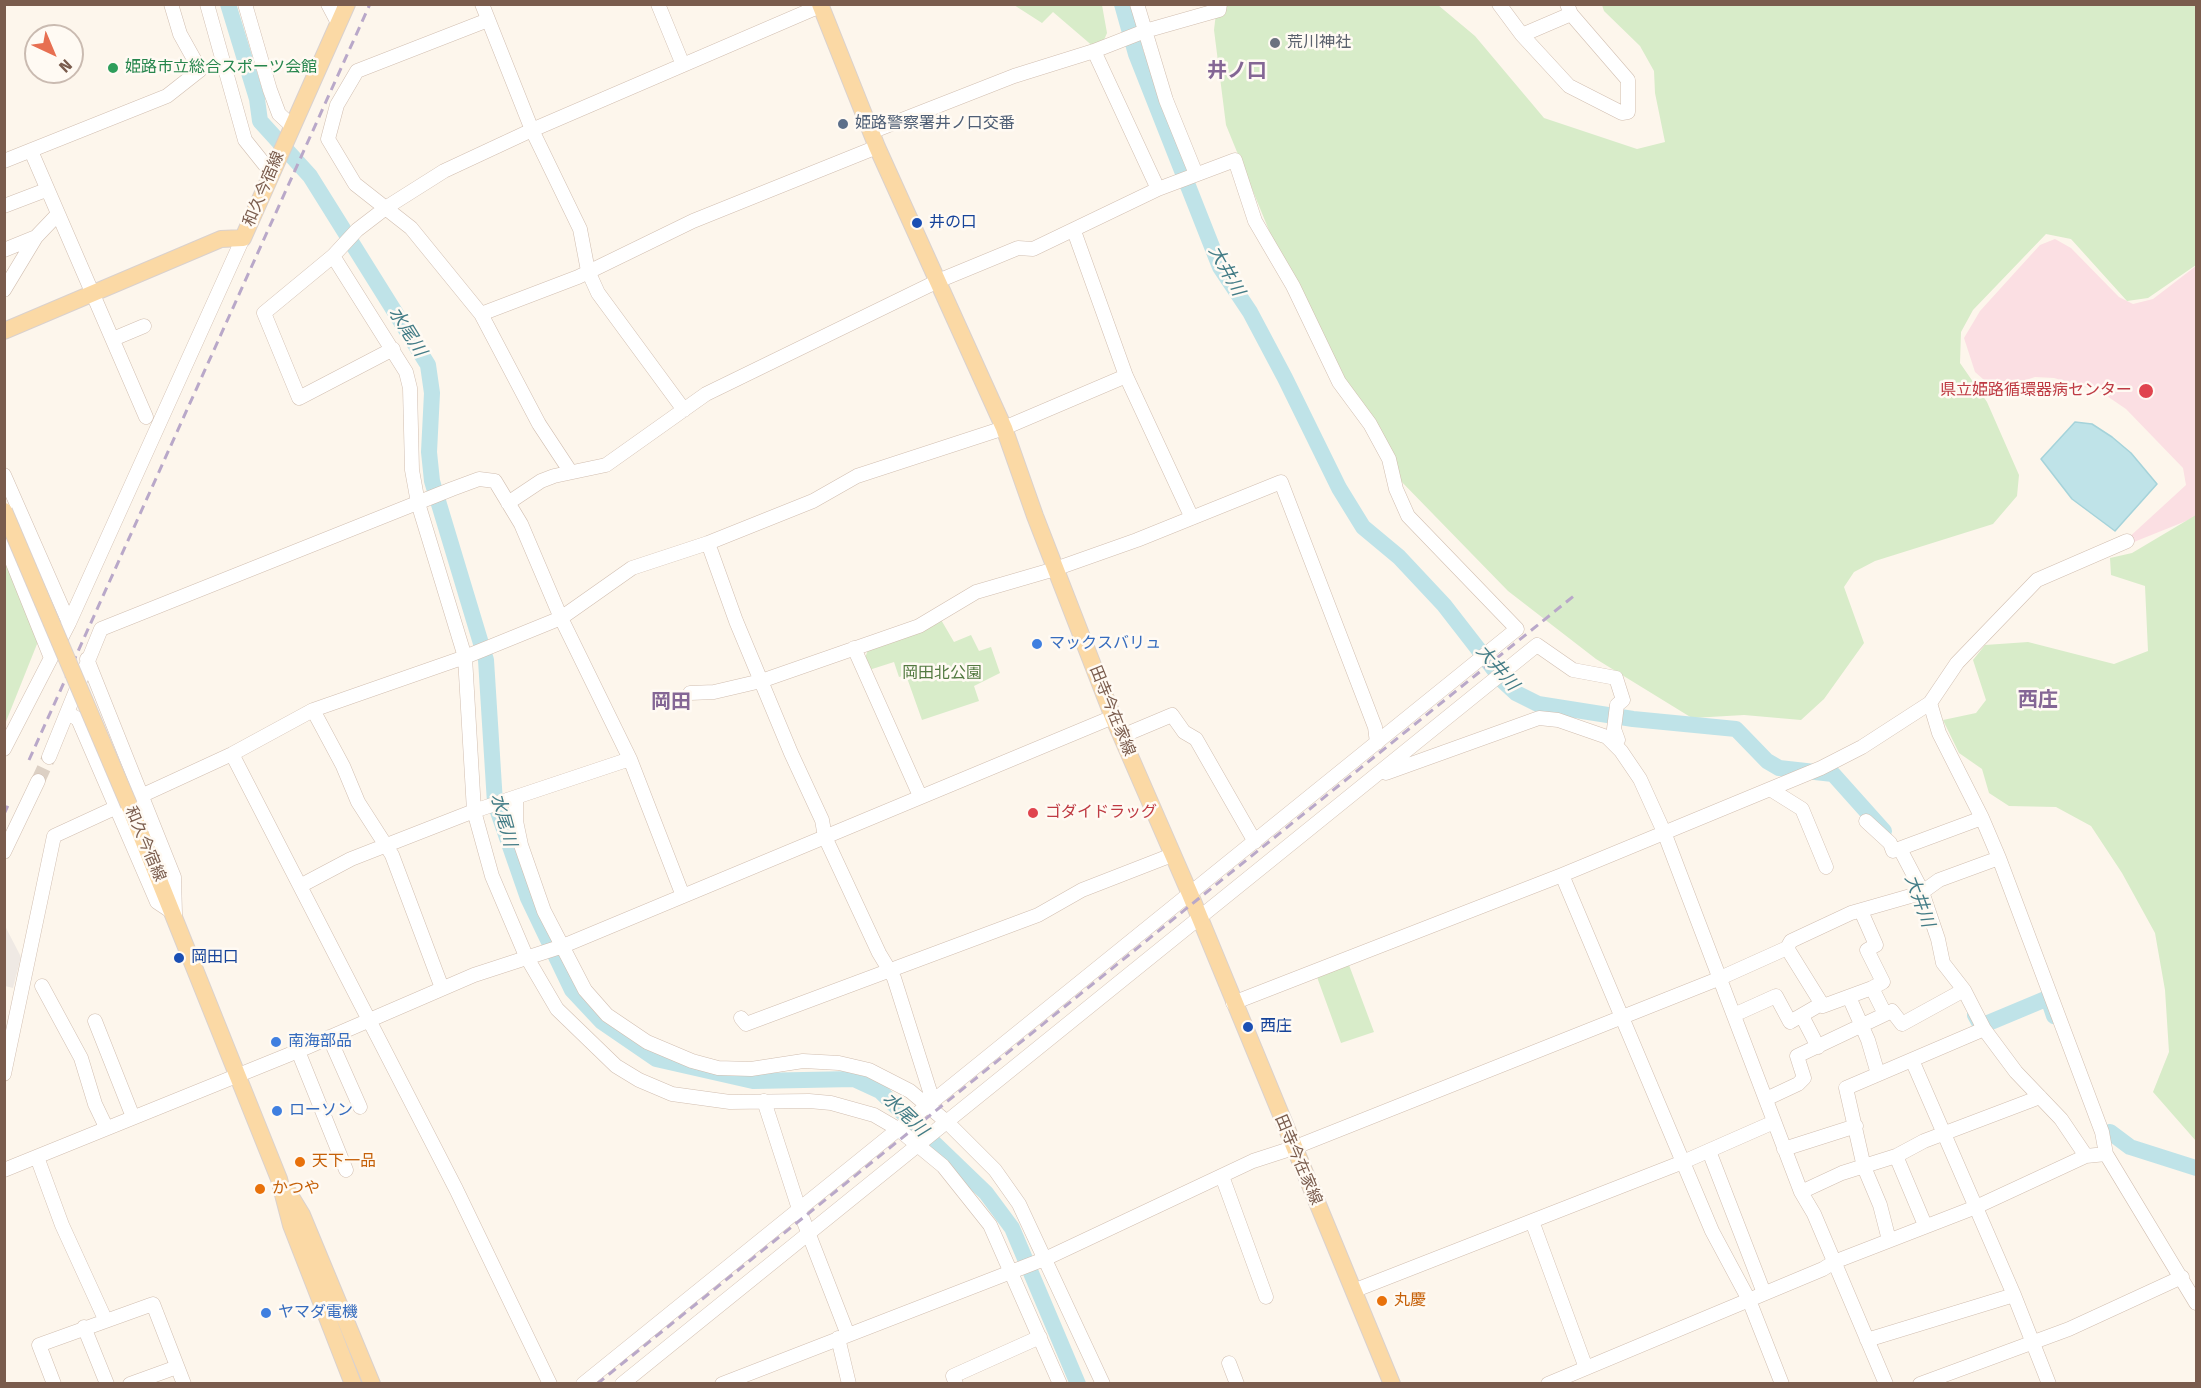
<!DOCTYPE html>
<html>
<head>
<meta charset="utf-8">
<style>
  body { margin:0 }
  #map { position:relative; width:2201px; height:1388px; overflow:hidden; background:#fdf6ec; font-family:"Fira Sans",sans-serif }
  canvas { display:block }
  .frame { position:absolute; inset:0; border:6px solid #7a5c4d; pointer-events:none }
  .north { position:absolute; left:24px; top:24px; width:60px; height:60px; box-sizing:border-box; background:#fffaf3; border:2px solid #cabbb1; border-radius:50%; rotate:136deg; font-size:16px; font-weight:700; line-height:24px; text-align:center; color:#7a5c4d }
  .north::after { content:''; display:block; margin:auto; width:21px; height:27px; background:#e76f51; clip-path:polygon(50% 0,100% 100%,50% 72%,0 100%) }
</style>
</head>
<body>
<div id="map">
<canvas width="2201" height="1388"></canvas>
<div class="frame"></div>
<div class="north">N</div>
</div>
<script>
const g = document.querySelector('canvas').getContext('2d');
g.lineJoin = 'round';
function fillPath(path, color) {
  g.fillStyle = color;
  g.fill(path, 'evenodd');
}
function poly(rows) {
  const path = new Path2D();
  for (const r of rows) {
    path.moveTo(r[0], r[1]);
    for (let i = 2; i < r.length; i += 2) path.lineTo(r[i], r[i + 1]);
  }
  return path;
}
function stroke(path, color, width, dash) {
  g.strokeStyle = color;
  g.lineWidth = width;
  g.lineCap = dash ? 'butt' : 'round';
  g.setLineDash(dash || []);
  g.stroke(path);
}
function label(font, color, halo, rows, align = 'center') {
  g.font = font + ' "Fira Sans","Noto Sans JP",sans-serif';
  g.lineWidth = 5;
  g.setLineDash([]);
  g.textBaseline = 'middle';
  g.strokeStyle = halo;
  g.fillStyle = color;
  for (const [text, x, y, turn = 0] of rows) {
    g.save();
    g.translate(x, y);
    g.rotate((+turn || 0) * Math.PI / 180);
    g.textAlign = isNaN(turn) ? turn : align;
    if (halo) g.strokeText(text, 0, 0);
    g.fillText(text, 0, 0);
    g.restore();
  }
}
fillPath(poly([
  [4,924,21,957,13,988,5,986]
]), '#efe9e4');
fillPath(poly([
  [2055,239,2071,248,2119,297,2133,304,2153,299,2196,266,2196,517,2129,544,2126,540,2186,485,2183,468,2126,409,2101,392,2054,378,2035,377,1999,389,1992,387,1975,372,1964,338,1980,311,2019,268,2040,245]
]), '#fbdfe3');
fillPath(poly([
  [1014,5,1102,5,1107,33,1104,40,1095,48,1053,12,1042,23],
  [1217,5,1438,5,1475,36,1544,118,1637,149,1665,142,1655,93,1654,71,1640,46,1604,11,1602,5,2196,5,2196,265,2148,298,2127,301,2071,239,2046,234,1973,310,1961,332,1960,363,1987,402,2019,475,2017,496,1993,524,1875,561,1854,572,1844,587,1864,643,1824,699,1801,720,1744,715,1692,718,1596,659,1508,591,1396,476,1319,353,1226,125,1214,30],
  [2196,515,2196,1141,2153,1092,2169,1052,2165,990,2155,933,2122,873,2091,826,2056,807,2009,806,1989,793,1982,769,1959,753,1943,720,1976,713,1986,700,1973,660,1985,645,2028,642,2114,664,2148,651,2145,586,2111,575,2110,558,2132,553],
  [4,554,39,639,5,724,4,724],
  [940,618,954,642,971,635,979,651,991,647,1000,673,974,686,979,701,922,720,906,675,899,677,894,662,869,670,865,658,869,647],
  [1349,965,1374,1032,1341,1043,1317,977]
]), '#d8ecc9');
const water = poly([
  [2075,422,2092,424,2112,437,2131,453,2157,484,2115,531,2072,499,2041,459,2075,422]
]);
fillPath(water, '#bfe3e8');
stroke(water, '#a5d3da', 1.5);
stroke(poly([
  [228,4,257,99,260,121,310,176,428,365,432,393,429,452,432,481,486,660,495,803,528,898,572,990,602,1022,656,1059,753,1081,854,1079,880,1091,986,1193,1012,1228,1078,1384],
  [1122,4,1136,54,1220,267,1250,312,1285,378,1339,488,1363,527,1399,557,1444,605,1503,681,1516,693,1538,704,1633,719,1736,729,1767,761,1779,768,1833,774,1884,831],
  [1975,1015,1981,1026,2048,998,2054,1016],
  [2110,1132,2130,1147,2196,1168]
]), '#bfe3e8', 16);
stroke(poly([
  [38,781,49,757]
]), '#dcd0c4', 14, [14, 7]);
const minor = poly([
  [207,4,245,140,265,165,272,170],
  [245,4,270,90,279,114,292,126],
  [328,4,338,23],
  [482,4,532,130,580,229,588,271,598,293,684,410],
  [658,4,683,65],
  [1137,4,1166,100,1196,174],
  [1499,4,1522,35,1569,86,1622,113,1628,112,1628,80,1571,14,1567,4],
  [488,20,357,71,337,105,328,139,355,184,411,228,481,314,539,424,570,471],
  [1522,35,1571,14],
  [1094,51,1158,189],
  [871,132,1014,76,1094,51,1145,31,1219,10,1220,4],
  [31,151,146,417],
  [4,161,167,96,200,70,180,34,171,4],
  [4,206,46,190],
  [1074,231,1126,376,1192,518],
  [4,250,36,237,57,215],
  [333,256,406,372,410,388,412,470,418,503,465,657,474,811,492,876,526,956,557,1009,616,1066,639,1080,672,1094,730,1102,809,1101,831,1103,874,1115,898,1129,943,1166,990,1225,1060,1384],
  [4,290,36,237],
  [481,314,578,277,693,221,877,147],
  [113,339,144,326],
  [393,349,299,398,264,313,333,256,357,230,387,207,444,171,532,130,820,6],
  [4,475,69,623],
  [508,503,541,481,554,476,606,465,706,394,938,281,1018,248,1033,249,1158,189,1235,160,1255,221,1293,286,1339,382,1370,424,1389,459,1396,489,1408,516,1517,629,583,1384],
  [4,541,51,658],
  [708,543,736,621,791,753,822,820,825,837,879,953,894,978,933,1101],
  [854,648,920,796],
  [87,659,174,877,175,914],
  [690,693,714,692,761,681,919,626,976,592,1055,569,1137,540,1281,482,1375,727,1377,743],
  [1930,703,1939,733,1982,818,1999,858,2102,1132,2106,1154,2196,1303],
  [313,710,343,766,358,802,392,855,442,988],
  [67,713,78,719,157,902,175,914],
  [1122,736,1172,715,1184,732,1196,739,1255,842],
  [4,749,69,623,243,238],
  [232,754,456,1189,550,1384],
  [49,757,101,629,452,489,479,479,495,481,521,524,561,618,630,759,683,896],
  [1386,773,1539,718,1558,720,1607,737,1621,751,1640,779,1664,832,1801,1192,1814,1214,1886,1384],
  [1770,789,1802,809,1826,867],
  [516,797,516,821,521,845,544,911,585,990,607,1015,647,1042,692,1061,718,1068,751,1069,803,1061,839,1063,869,1070,910,1091,948,1123,995,1170,1019,1204,1103,1384],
  [1866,821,1890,843,1893,851,1982,818],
  [1900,849,1921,889,1938,939,1943,963,1964,990,1984,1029,2016,1072,2061,1119,2086,1156],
  [4,852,38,781],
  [1562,875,1712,1231,1749,1300,1782,1384],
  [300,886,351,859,474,811,630,759],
  [1787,948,1823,1006,1872,988,1883,982,1867,950,1876,945,1861,911],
  [42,986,81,1058,95,1104,106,1127],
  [1872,988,1885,1014],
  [1849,997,1868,1040,1878,1074],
  [1233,1003,1562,875,1821,768,1862,747,1930,703,1957,663,2037,580,2127,541],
  [1736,1014,1776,996,1790,1022,1821,1004],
  [1802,1016,1818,1047],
  [741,1018,746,1024,1038,915,1082,890,1172,855],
  [95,1021,133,1117],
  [329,1037,360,1107],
  [298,1051,346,1170],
  [1912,1060,2014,1295,2049,1384],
  [4,1074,54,836,232,754,313,710,465,657,561,618,632,568,708,543,813,501,857,476,1004,428,1126,376],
  [1766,1099,1798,1084,1804,1078,1797,1056,1892,1011,1902,1024,1964,990],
  [764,1101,799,1209,848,1335],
  [1784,1149,1856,1126],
  [1709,1151,1764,1293],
  [1896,1156,1925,1225],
  [37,1157,62,1225,105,1319],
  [4,1170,298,1051,474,975,563,946,1113,717],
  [1222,1176,1266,1297],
  [1801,1192,1842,1173,1896,1156,1924,1141,2040,1097],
  [1532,1221,1586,1368],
  [1889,1240,1880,1205,1864,1167,1846,1088,1984,1029],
  [1353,1291,1683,1162,1774,1122],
  [84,1327,107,1384],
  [838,1338,849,1384],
  [1867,1340,2014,1295],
  [1229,1363,1237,1384],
  [54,1384,39,1345,153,1304,184,1384],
  [130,1384,177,1367],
  [622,1384,1537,645,1573,670,1616,678,1623,700,1617,705,1614,729,1618,740,1615,745],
  [722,1384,1047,1258,1253,1161,1293,1148,1718,979,1787,948,1791,941,1851,913,1921,893,1939,880,1999,858],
  [956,1384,953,1376,1040,1337],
  [1548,1384,1823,1269,1834,1262,1976,1207,2086,1156,2106,1154],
  [1920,1384,2069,1329,2182,1277]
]);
const major = poly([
  [820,4,877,147,1004,428,1035,516,1113,717,1190,894,1392,1384],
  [4,331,221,239,243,238,347,4],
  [129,805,279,1179,291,1225,353,1384],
  [288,1192,302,1215,372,1384]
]);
stroke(minor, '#d1beb0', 15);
stroke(major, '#dad1cd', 18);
stroke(minor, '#fff', 14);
stroke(major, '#fbd9a5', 16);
stroke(poly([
  [29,760,370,4],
  [4,814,10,801],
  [597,1384,1575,595]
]), '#b9a8c9', 3, [9, 6]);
const majorBridge = poly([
  [4,511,129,805]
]);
stroke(majorBridge, '#dad1cd', 18, []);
stroke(majorBridge, '#fbd9a5', 16);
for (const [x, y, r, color] of [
  [1275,43,6,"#6b7280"],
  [113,68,6,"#2e9e5b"],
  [843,124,6,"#5c6f8a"],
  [917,223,6,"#1a4fb4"],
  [2146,391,8,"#e0444e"],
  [1037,644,6,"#3f7fe0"],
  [1033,813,6,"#e0444e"],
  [179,958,6,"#1a4fb4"],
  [1248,1027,6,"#1a4fb4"],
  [276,1042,6,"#3f7fe0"],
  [277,1111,6,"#3f7fe0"],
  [300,1162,6,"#e8710a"],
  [260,1189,6,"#e8710a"],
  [1382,1301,6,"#e8710a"],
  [266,1313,6,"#3f7fe0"]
]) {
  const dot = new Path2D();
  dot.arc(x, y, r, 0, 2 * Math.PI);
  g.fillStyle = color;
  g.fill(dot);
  stroke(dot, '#fffaf3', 2);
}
label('16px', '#5b616d', '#fffaf3', [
  ["荒川神社",1287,43]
], 'left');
label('16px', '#27864d', '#fffaf3', [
  ["姫路市立総合スポーツ会館",125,68]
], 'left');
label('16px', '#4e5e75', '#fffaf3', [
  ["姫路警察署井ノ口交番",855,124]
], 'left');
label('16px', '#7a5c4d', '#fffaf3', [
  ["和久今宿線",264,189,-67],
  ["田寺今在家線",1112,711,68],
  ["和久今宿線",145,844,67],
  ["田寺今在家線",1298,1160,67]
]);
label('16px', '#164399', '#fffaf3', [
  ["井の口",929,223],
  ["岡田口",191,958],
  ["西庄",1260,1027]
], 'left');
label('16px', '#be3a42', '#fffaf3', [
  ["県立姫路循環器病センター",2132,391],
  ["ゴダイドラッグ",1045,813,"left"]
], 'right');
label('16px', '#366cbe', '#fffaf3', [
  ["マックスバリュ",1049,644],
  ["南海部品",288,1042],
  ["ローソン",289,1111],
  ["ヤマダ電機",278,1313]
], 'left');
label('16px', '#537a41', '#fffaf3', [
  ["岡田北公園",942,674]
]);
label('16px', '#c56008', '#fffaf3', [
  ["天下一品",312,1162],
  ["かつや",272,1189],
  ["丸慶",1394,1301]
], 'left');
label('italic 18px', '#437c86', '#fffaf3', [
  ["大井川",1226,271,61],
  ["水尾川",407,332,58],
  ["大井川",1497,668,49],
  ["水尾川",503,820,75],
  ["大井川",1919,901,70],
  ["水尾川",905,1115,44]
]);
label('bold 20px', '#846695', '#fffaf3', [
  ["井ノ口",1237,71],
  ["西庄",2038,700],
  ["岡田",671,702]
]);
</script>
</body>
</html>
